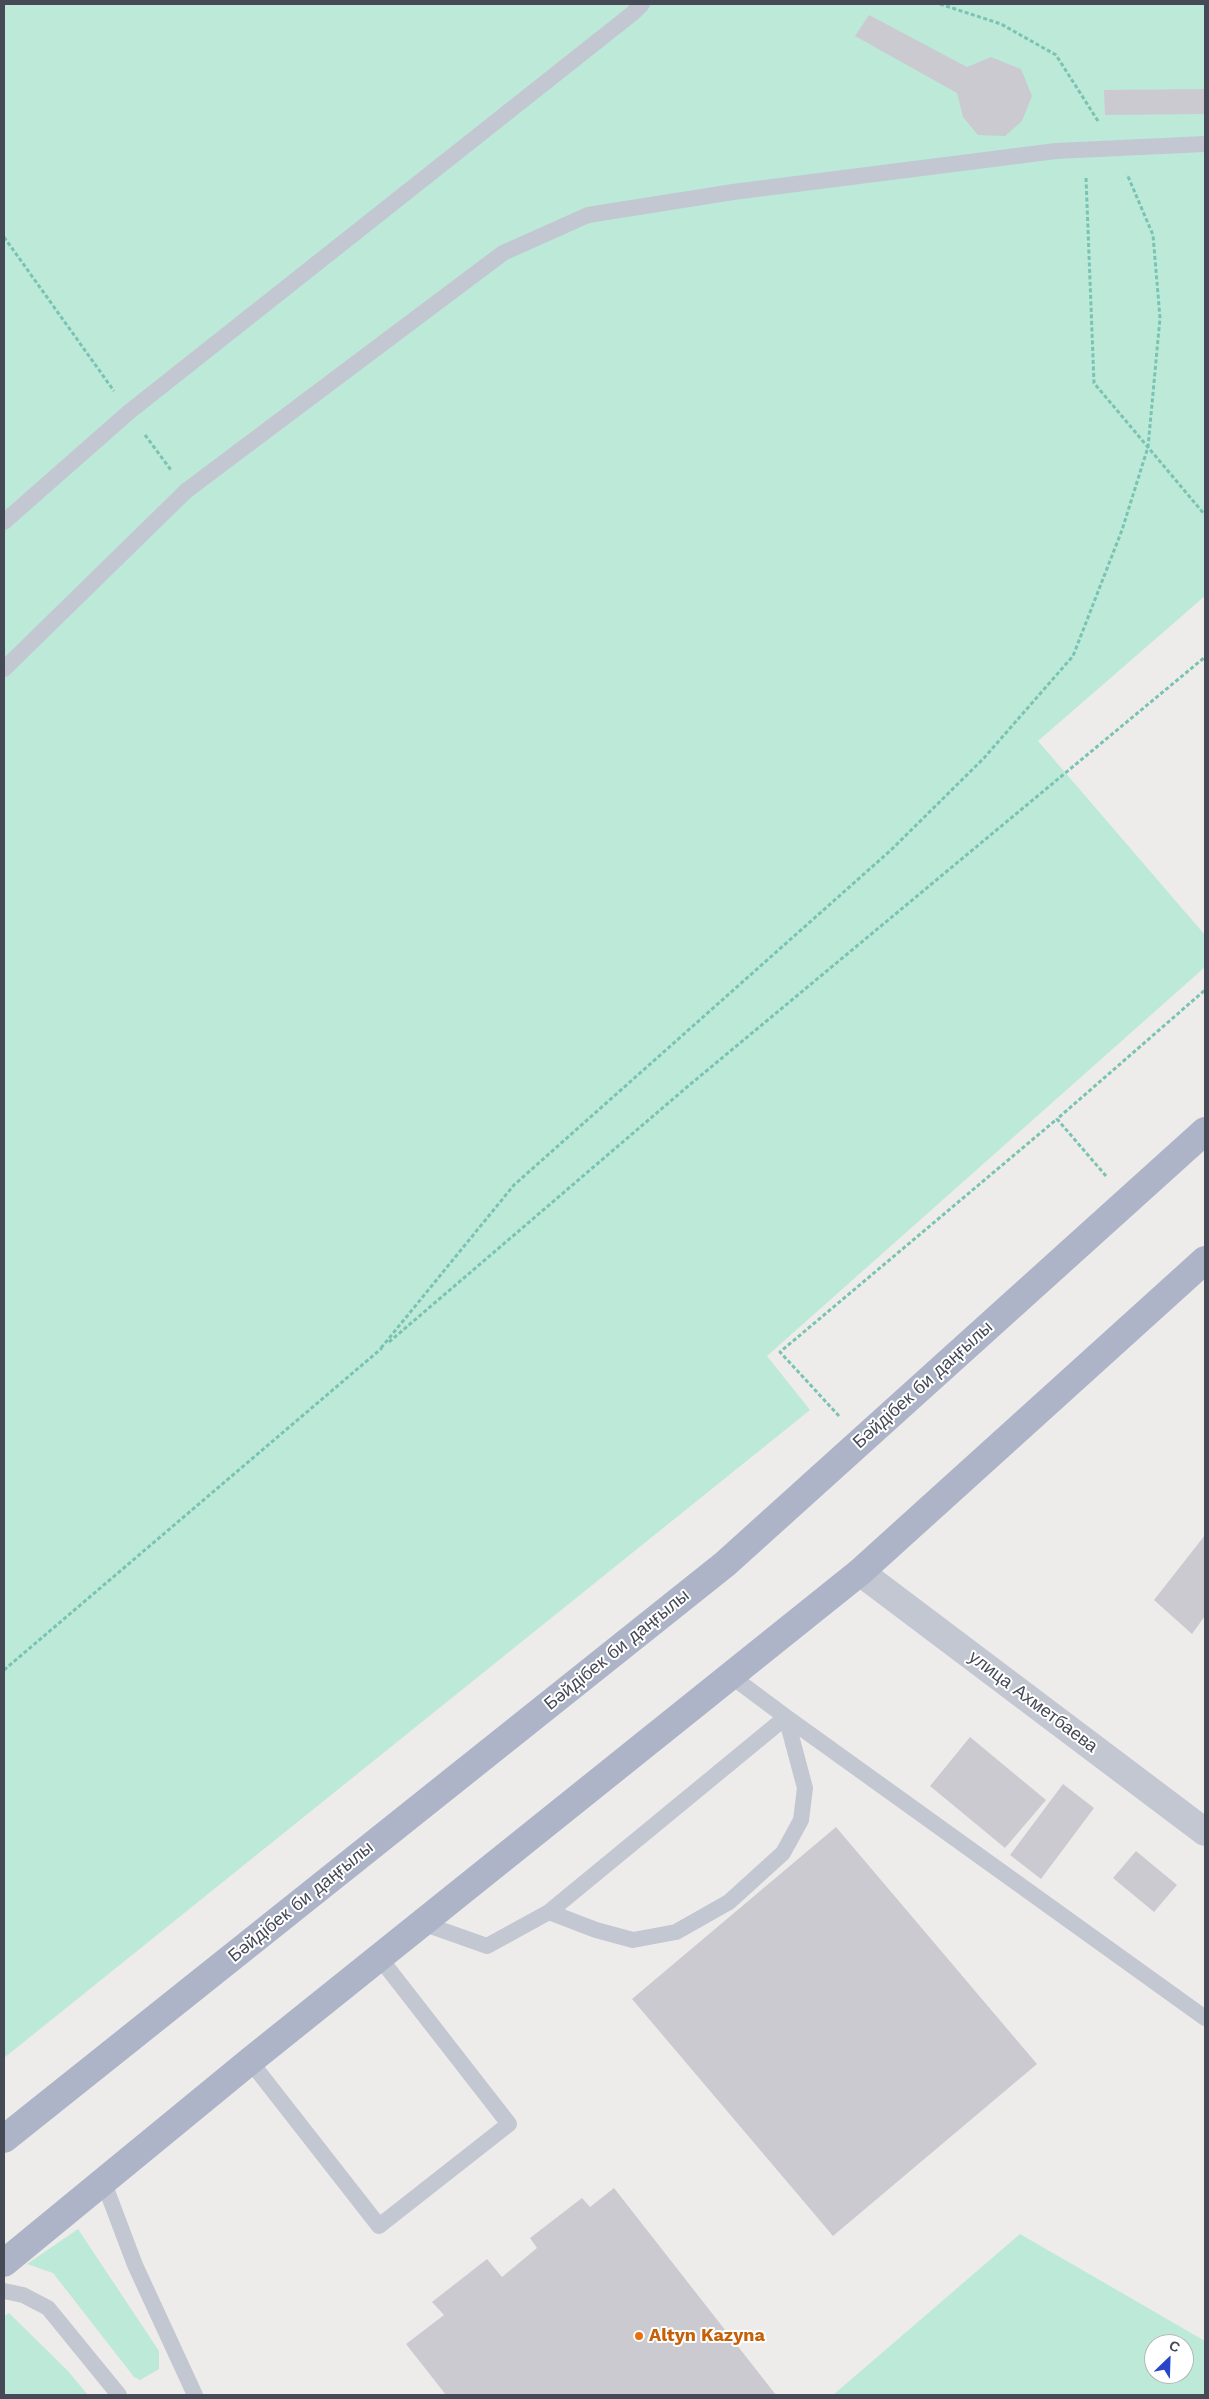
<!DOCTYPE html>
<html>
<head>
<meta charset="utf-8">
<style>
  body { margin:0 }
  #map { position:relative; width:1209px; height:2399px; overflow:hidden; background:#eeeceb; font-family:"Work Sans",sans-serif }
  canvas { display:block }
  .frame { position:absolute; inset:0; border:5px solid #464a57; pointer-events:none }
  .north { position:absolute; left:1144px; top:2334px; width:50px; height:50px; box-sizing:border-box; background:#fff; border:1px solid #b5b7bc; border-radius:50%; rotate:24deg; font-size:14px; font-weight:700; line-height:20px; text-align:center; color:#464a57 }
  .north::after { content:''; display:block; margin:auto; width:18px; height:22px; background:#2946ca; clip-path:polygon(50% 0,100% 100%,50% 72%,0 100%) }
</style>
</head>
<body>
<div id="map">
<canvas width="1209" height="2399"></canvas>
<div class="frame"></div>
<div class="north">С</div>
</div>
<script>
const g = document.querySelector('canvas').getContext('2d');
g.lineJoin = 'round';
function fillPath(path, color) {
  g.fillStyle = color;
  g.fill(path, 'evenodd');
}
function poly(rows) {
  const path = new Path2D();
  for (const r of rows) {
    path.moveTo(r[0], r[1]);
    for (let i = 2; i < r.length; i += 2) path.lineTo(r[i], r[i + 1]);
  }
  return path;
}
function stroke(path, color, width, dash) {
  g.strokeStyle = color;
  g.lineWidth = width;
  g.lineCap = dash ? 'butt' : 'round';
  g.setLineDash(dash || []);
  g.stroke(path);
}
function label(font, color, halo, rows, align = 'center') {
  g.font = font + ' "Work Sans",sans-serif';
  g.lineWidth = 4;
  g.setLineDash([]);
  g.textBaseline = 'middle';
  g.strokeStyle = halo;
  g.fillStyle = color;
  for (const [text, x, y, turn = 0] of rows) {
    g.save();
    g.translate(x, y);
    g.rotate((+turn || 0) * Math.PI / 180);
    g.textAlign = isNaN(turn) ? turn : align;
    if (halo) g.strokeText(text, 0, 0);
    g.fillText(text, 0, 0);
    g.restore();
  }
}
fillPath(poly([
  [4,4,1205,4,1205,596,1038,741,1205,935,1205,967,767,1356,810,1410,4,2058],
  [78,2229,159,2351,159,2369,140,2380,134,2377,53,2273,27,2264],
  [1020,2234,1205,2341,1205,2395,833,2395],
  [1154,2344,1184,2344,1184,2374,1154,2374],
  [9,2313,68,2371,88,2395,4,2395,4,2316]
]), '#bde9d9');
fillPath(poly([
  [869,15,967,67,991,57,1021,69,1032,96,1022,121,1005,136,978,135,963,117,957,93,855,36],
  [1205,89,1205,114,1105,115,1104,90],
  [1205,1535,1205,1616,1192,1634,1154,1600],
  [970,1737,1046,1800,1005,1848,930,1786],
  [1063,1784,1094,1808,1041,1879,1010,1855],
  [836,1827,1037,2064,833,2236,632,1999],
  [1136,1851,1177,1885,1154,1912,1113,1878],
  [614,2188,776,2395,446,2395,406,2344,444,2315,432,2302,487,2259,502,2277,537,2248,530,2238,582,2198,590,2207]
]), '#cacad0');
stroke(poly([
  [940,4,1001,24,1056,55,1098,121],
  [1086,178,1094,383,1205,515],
  [4,237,114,391],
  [145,435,171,470],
  [1106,1176,1057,1119,1205,990],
  [389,1342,687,1087,1205,657],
  [381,1348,514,1185,891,850,984,758,1073,656,1122,530,1148,447,1160,318,1153,235,1127,174],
  [839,1416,780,1352,1057,1119],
  [4,1670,382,1348]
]), '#78c3b2', 3, [4, 2.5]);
stroke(poly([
  [4,522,129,412,633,13,642,4],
  [4,669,186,491,503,253,588,215,733,192,1056,151,1205,144],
  [731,1676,786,1717,1205,2018],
  [422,1923,487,1946,549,1912,786,1717,805,1788,801,1820,783,1853,729,1902,676,1932,633,1940,596,1930,549,1912],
  [250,2061,379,2226,509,2124,379,1957],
  [104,2183,135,2265,195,2395],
  [4,2291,23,2295,48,2308,119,2395]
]), '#c3c7d2', 16);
stroke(poly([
  [860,1572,1205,1832]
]), '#c3c7d2', 28);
stroke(poly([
  [4,2139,725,1564,1205,1131],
  [4,2263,250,2061,860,1572,1205,1260]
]), '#adb4c8', 28);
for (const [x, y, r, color] of [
  [639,2336,5,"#e8710a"]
]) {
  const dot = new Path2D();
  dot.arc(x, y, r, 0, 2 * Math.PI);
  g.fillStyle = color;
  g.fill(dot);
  stroke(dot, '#fff', 2);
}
label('18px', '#464a57', '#fff', [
  ["Бәйдібек би даңғылы",923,1385,-42],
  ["Бәйдібек би даңғылы",617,1650,-39],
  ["улица Ахметбаева",1033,1702,37],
  ["Бәйдібек би даңғылы",301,1902,-39]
]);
label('bold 18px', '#c56008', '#fff', [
  ["Altyn Kazyna",649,2336]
], 'left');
</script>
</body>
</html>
